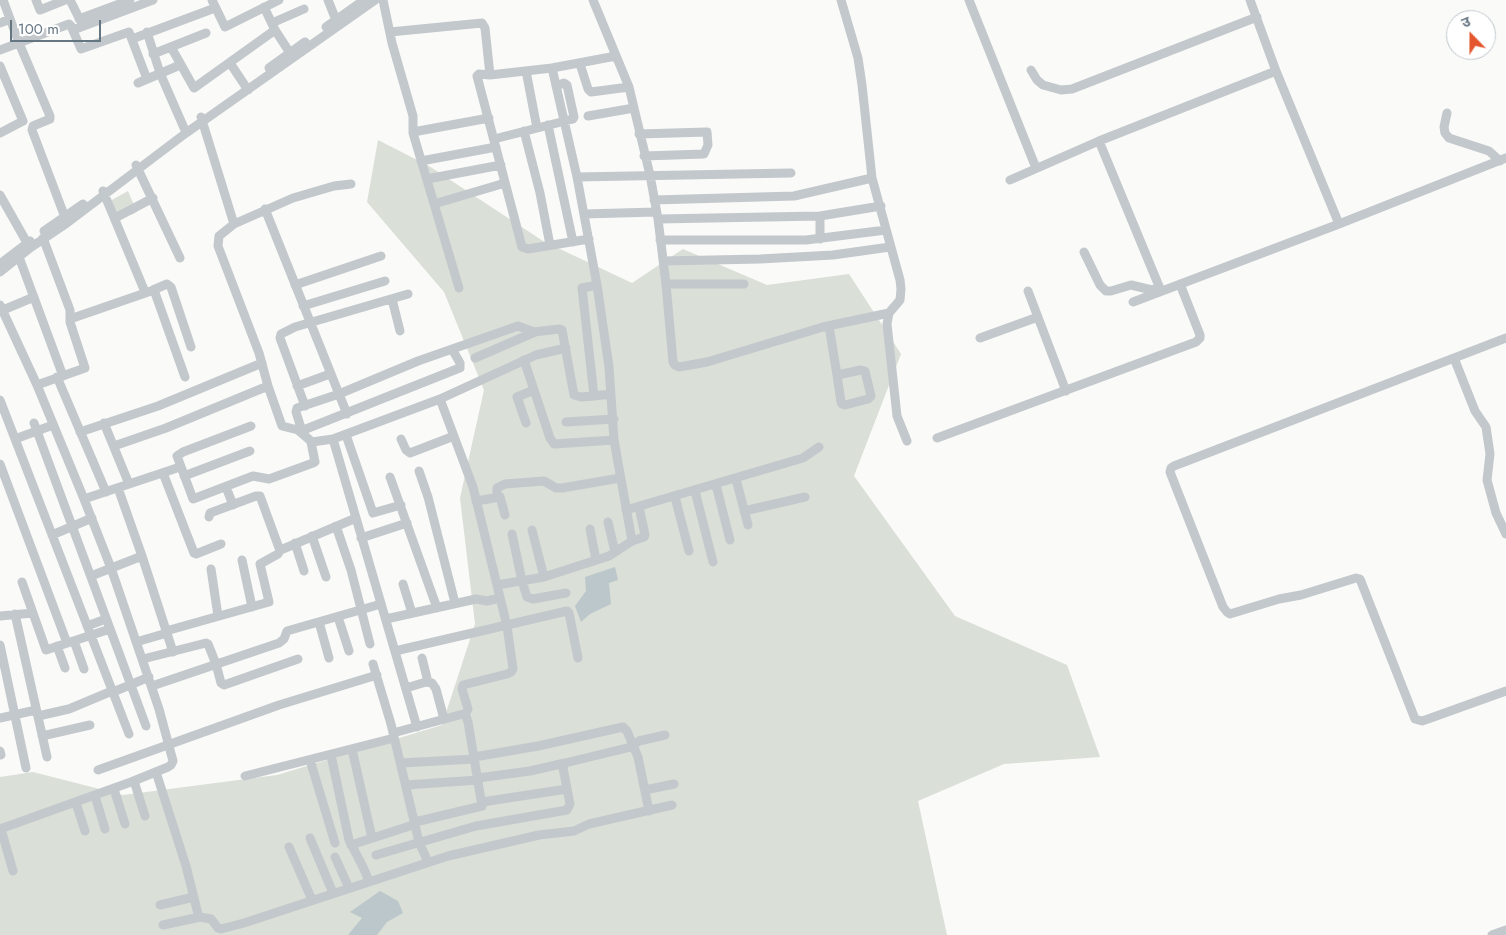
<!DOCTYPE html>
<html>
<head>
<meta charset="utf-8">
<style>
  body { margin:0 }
  #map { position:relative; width:1506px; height:935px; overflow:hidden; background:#fafaf8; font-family:Jost,"Noto Sans Devanagari",sans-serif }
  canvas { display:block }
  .north { position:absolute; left:1446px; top:10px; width:50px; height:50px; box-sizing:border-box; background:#fff; border:1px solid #c1c8cd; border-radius:50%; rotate:338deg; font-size:14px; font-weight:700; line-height:20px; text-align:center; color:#657683 }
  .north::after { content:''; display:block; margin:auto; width:18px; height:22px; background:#e4572e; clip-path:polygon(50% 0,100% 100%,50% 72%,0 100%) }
  .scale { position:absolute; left:10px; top:20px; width:91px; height:22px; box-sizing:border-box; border:2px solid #657683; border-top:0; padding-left:6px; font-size:15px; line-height:18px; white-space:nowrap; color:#657683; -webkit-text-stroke:4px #fff; paint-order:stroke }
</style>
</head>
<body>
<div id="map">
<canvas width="1506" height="935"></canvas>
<div class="north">उ</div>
<div class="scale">100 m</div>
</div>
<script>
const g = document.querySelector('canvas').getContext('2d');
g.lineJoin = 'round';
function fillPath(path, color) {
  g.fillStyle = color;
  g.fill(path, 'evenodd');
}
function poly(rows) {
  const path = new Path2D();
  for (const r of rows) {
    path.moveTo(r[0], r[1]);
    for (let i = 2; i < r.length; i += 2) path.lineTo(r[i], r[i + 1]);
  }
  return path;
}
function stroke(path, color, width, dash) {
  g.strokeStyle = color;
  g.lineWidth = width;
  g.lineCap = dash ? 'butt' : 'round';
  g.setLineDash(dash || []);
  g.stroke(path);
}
fillPath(poly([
  [378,140,429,166,543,241,632,283,683,249,767,285,849,274,901,354,854,476,955,616,1067,665,1100,757,1004,764,918,801,947,935,0,935,0,777,33,772,123,795,277,775,442,725,475,624,460,498,484,390,444,292,367,202],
  [128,191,137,212,131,215,129,211,117,217,110,201]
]), '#dadfd7');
fillPath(poly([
  [615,567,618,580,609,583,611,604,590,614,581,622,575,606,586,591,585,577],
  [380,891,398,901,403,913,387,922,377,935,348,935,362,918,350,912]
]), '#bbc7cb');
stroke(poly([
  [3,0,19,43,50,116,50,119,33,126,32,130,66,220],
  [36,0,40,10,65,0],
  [70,0,81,22],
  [212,0,225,27,279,0],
  [328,0,336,20],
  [383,0,392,43,413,116,413,133,459,288],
  [593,0,629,87,650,175,658,219,666,284,673,362,675,365,679,367,707,362,823,327,889,313],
  [841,0,858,58,862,85,872,178,900,280,901,289,900,300,889,313,887,324,897,416,907,441],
  [969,0,1036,168],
  [1250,0,1276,71,1339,224],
  [264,7,275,30,292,56],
  [79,19,130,0],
  [0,23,10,19],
  [272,23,304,9],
  [326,27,364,0],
  [73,30,153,0],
  [147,32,160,73,184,128],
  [390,32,482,23,485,28,490,75],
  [132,39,215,8],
  [171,47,194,88,275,30],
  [0,50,69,24,71,26,81,49,129,32,147,79],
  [153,54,206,33],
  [230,63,248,90],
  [580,64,588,89,591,92,629,87],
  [0,66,23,121,0,133],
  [269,68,305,42],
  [1031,70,1037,80,1043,85,1061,90,1072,89,1257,17],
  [526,71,537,128],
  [138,83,180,65],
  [1447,113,1444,127,1445,133,1449,138,1489,151,1500,161],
  [588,116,634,108],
  [201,117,234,224],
  [548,125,573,242],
  [524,131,540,193,550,245],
  [413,132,489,118],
  [639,134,707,132,708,145,704,154,644,156],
  [494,139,573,119,574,117,567,85,564,83,556,86],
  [1099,141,1161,291],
  [421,161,496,147],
  [136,165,180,258],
  [577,177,791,173],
  [427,179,501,165],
  [1010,180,1099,141,1276,71],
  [351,184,334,186,293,198,234,224,219,236,218,246,259,353,268,386,282,426,298,430,312,442,333,439,440,399,536,355,566,348],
  [103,191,145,292],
  [0,195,30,248],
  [654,200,794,196,872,178],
  [434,204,505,183],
  [265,209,347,414],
  [584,214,656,212],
  [820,216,820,239],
  [115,218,153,198],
  [658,219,820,216,881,206],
  [44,231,83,204],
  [589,239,528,249,522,247,477,76,479,74,490,75,552,68,616,56],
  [660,240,806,240,886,230],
  [1084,252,1100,285,1106,291,1111,291,1131,285,1152,290,1158,288],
  [19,257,63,376],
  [663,261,760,259,833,255,890,247],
  [0,264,30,241],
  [0,272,30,248,67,223,186,133,375,0],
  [666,284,744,284],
  [295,285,381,256],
  [597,285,582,288,594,396,611,394],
  [153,290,167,284,171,287,191,347],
  [1028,291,1066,391],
  [392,299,400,331],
  [1133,302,1339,224,1506,158],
  [0,305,37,385,84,499,111,568,159,709,173,761,171,765,168,767,131,782,0,829],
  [303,306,385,281],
  [3,310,34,297],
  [70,319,154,290,185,377],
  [829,326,837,375,841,402,842,404,845,405,868,399,871,396,865,371,861,370,837,375],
  [980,338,1038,317],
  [1506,338,1174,466,1171,468,1170,472,1223,607,1227,612,1230,614,1279,599,1301,595,1356,578,1360,579,1415,719,1422,721,1428,719,1506,691],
  [475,358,535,332],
  [1454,358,1475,411,1486,427,1490,454,1487,480,1496,513,1506,534],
  [524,360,550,438,554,444,614,440,609,367,597,285,577,177,552,68],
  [57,377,106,492],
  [37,385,85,368,70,322,70,310,43,238],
  [297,386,330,374],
  [440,399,473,487,507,626,513,669,511,672,507,674,463,685,462,689,468,709,465,715],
  [0,400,129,734],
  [305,406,280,338,281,334,295,327,408,294],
  [566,422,614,419],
  [34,423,146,726],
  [104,423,129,484],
  [526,423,517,397,534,390],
  [251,426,183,452,177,456,193,499,253,476,269,479,313,463,315,462,311,442],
  [301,431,457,369,460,368,460,363,452,349],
  [302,431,296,412,297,408,339,394,418,361,518,326,534,332,559,329,562,330,574,395,581,397,594,396],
  [80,432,158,406,262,363],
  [346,435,373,513,401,505],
  [937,438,1196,342,1200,338,1200,335,1180,284],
  [15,439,53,425],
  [333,439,417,727],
  [401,439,406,450,410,453,454,436],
  [114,446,166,428,268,386],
  [0,464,67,643],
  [419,471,428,497,455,603],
  [163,473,194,553,196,554,221,544],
  [184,476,250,451],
  [390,477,437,608],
  [736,479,748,525],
  [716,485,730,540],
  [226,487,233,505],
  [118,488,142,556,173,652],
  [695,491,713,562],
  [497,497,497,488,505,484,544,481,556,488,562,488,620,478],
  [675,497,689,551],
  [84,499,180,467],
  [476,501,500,497,505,515],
  [626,510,803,458,819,447],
  [744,511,805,497],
  [209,517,210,513,256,496,260,496,279,548,283,549,356,518],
  [608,522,615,552],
  [336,526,351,570,370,644],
  [590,529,596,560],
  [532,530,544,577],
  [512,534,522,581,527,597,533,599,566,593],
  [52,535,92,518],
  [312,536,326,577],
  [361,538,407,523],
  [632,541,644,537,645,535,639,507],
  [295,543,304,571],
  [242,560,252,607],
  [211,569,218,616],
  [91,576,142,556],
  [22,582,46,650,110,629],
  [403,584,412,613],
  [497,585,544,577,609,556,632,541,614,440],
  [15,614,47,757],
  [0,616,33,613],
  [338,617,349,651],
  [386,619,476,599,487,601,500,598],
  [319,622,329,658],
  [87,626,106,619],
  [166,631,269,602,260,564,278,554,281,549],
  [74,641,84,669],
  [136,642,167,633],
  [0,645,26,768],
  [57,646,65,668],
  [395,651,567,611,569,613,578,658],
  [143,659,206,643,208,644,216,664,221,683,224,685,298,659],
  [373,664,391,724,419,842,428,862],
  [426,682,432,683,436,689,444,719],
  [152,686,279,643,284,639,287,631,381,604],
  [406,688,426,682,427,678,422,658],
  [113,692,149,677],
  [38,716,69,709,112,691],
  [0,718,36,710],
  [393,733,463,714,466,716,468,722,482,806,415,822],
  [42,736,90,725],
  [352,749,372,838],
  [0,751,1,755],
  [331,755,349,840,363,867,369,881],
  [474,757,538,746,623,727,627,731,638,757,649,811],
  [310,760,335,843],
  [401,763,474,759],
  [98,770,279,705,377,675],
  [156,772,186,866,198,914,200,917,211,919,218,928,221,929,244,923,448,856,539,835,574,831,589,824,672,805],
  [245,776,394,738],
  [478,778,530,771,565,763],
  [134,781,145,816],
  [406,785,478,780],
  [114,789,125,824],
  [645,790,674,784],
  [95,796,105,829],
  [482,802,567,789],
  [76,803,85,831],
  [1,829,13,871],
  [310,838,333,893],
  [351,845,416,824],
  [289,847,312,900],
  [376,855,476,826,567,810,570,804,563,768,565,763,631,747,639,741,665,735],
  [335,857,349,888],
  [160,905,194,897],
  [163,925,200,917],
  [1492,935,1506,930]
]), '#c3c8cc', 9);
</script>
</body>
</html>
